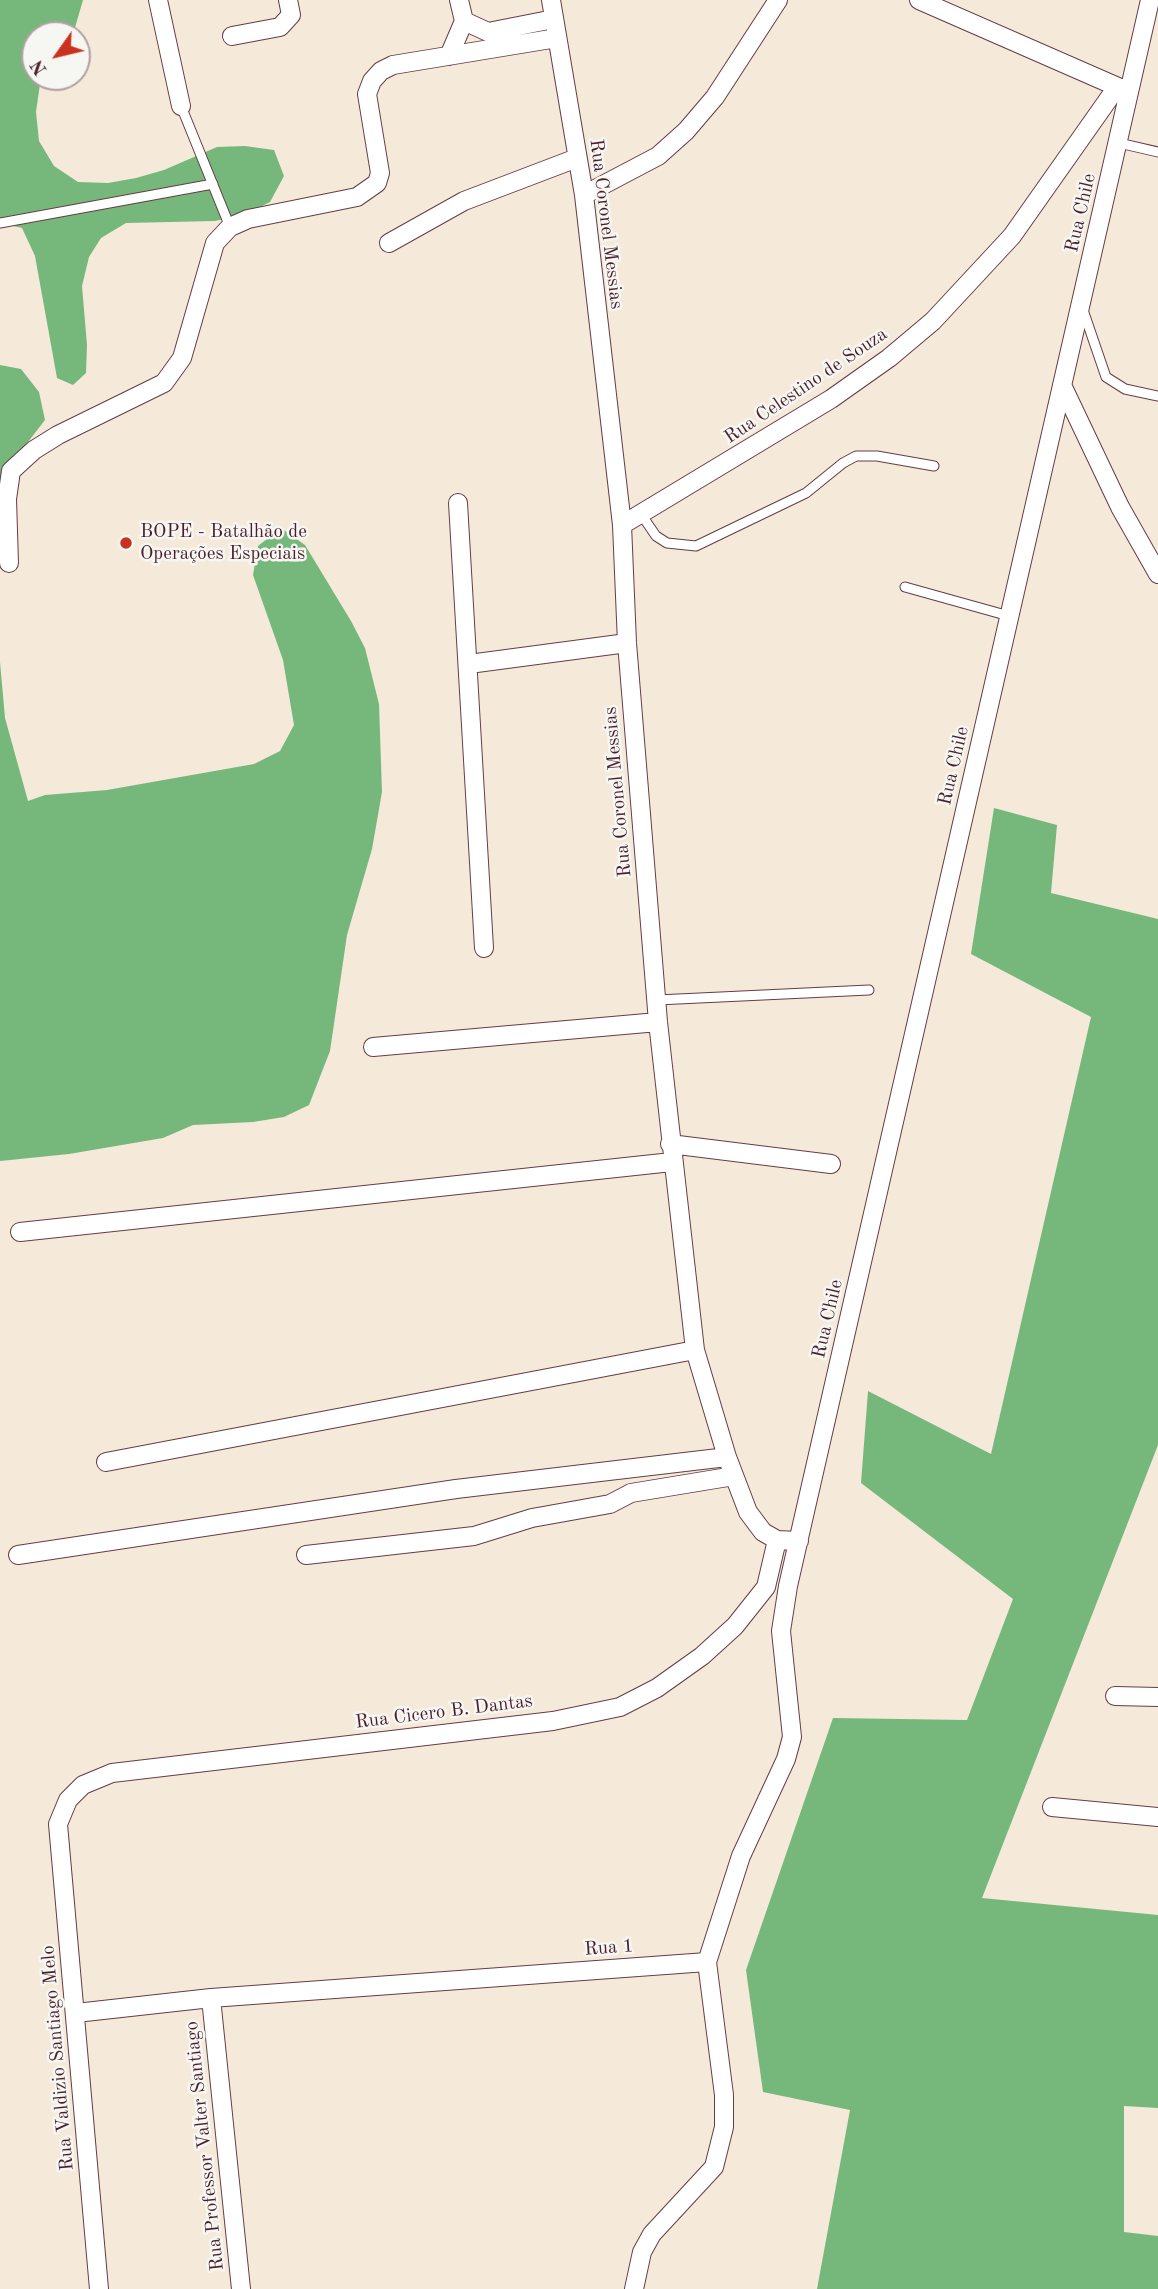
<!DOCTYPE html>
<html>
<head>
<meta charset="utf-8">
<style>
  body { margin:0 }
  #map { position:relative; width:1158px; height:2289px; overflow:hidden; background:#f5e9da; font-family:"Old Standard TT",serif }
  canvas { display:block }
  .north { position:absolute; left:21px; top:21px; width:70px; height:70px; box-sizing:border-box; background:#f6f6f2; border:2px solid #b1a0a2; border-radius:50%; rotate:236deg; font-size:19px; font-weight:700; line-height:28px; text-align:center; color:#4a1f2b }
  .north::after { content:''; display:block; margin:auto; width:24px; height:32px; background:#c8321e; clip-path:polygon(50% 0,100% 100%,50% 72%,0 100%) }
</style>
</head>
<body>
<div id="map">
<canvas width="1158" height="2289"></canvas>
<div class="north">N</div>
</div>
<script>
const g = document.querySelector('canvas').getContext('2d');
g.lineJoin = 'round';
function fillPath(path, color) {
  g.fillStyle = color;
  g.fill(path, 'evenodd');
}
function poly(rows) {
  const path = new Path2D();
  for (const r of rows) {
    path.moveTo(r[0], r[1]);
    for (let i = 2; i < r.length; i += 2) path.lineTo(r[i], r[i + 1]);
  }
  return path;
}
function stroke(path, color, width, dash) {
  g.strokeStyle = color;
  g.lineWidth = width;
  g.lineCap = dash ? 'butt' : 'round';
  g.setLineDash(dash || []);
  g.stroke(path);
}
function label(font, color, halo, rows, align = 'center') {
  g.font = font + ' "Old Standard TT",serif';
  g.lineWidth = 5;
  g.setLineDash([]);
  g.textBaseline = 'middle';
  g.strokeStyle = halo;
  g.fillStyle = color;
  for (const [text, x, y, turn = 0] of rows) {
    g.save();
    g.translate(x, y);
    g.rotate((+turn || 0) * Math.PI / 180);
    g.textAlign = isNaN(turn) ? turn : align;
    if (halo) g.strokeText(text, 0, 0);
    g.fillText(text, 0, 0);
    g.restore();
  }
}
fillPath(poly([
  [0,0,83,0,74,31,69,35,35,35,35,77,41,77,36,112,39,141,54,166,78,182,108,183,136,178,164,170,217,147,245,146,274,150,284,176,270,202,244,215,215,221,126,223,101,238,89,257,82,286,87,345,86,373,73,385,57,378,35,256,22,228,0,223],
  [0,365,21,369,39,392,45,420,11,464,0,489],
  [281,528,305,545,351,621,365,648,379,704,382,792,372,849,347,935,330,1051,309,1105,284,1117,253,1122,193,1125,163,1138,69,1154,0,1161,0,662,5,718,28,801,45,795,107,790,254,764,280,751,294,725,283,660,253,575,258,546],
  [994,808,1057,825,1051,893,1158,919,1158,1445,982,1898,1158,1915,1158,2108,1124,2106,1124,2232,1158,2236,1158,2289,817,2289,850,2110,763,2092,746,1970,833,1718,967,1720,1013,1599,861,1483,868,1391,991,1454,1091,1017,971,954]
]), '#76b87b');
const service = poly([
  [181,106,230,227],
  [1119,143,1158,152],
  [0,223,213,184],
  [1083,310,1106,377,1125,389,1158,396],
  [641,514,656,536,667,543,696,546,806,493,843,463,856,456,877,456,934,466],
  [905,587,1009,616],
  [657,1000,869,990]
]);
const minor = poly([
  [158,0,181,106],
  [459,0,464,21,488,32,554,19],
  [551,0,584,195,622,525,627,643,658,1022,695,1350,727,1457,748,1512,763,1532,777,1540,799,1541],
  [919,0,1127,91],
  [232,36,280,27,291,15,288,0],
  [449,56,464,21],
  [584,195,658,156,686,131,715,97,778,0],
  [389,243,464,201,577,158],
  [1062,385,1120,507,1158,574],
  [458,503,484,948],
  [622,525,831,399,889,358,933,321,1012,236,1117,87],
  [9,563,7,499,11,471,34,450,58,435,164,383,182,358,215,243,230,227,248,219,357,197,377,183,380,173,367,94,372,81,381,71,393,65,557,38],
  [469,664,627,643],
  [373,1047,658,1022],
  [670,1144,831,1164],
  [20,1232,672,1162],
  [106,1462,695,1350],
  [18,1555,456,1489,727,1457],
  [306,1555,474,1536,532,1518,610,1504,631,1493,734,1476],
  [1115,1696,1158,1697],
  [1052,1807,1158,1817],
  [211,1998,241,2289],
  [76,2013,211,1998,707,1962],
  [99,2289,58,1824,68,1800,83,1785,112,1773,553,1721,620,1707,657,1688,702,1656,735,1626,766,1587,777,1540],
  [634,2289,642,2252,652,2234,714,2167,724,2127,724,2095,707,1962,741,1856,786,1759,792,1737,781,1631,788,1586,1150,0]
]);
stroke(service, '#643d45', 11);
stroke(minor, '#643d45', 20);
stroke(service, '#fff', 9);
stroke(minor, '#fff', 18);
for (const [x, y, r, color] of [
  [126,543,7,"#c8321e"]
]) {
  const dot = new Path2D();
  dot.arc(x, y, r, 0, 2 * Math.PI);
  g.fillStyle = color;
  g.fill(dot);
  stroke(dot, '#f6f6f2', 2.5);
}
label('19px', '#4a1f2b', '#f6f6f2', [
  ["Rua Chile",1081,213,-77],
  ["Rua Coronel Messias",606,224,83],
  ["Rua Celestino de Souza",806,386,-34],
  ["Rua Chile",954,766,-77],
  ["Rua Coronel Messias",618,792,-95],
  ["Rua Chile",828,1319,-77],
  ["Rua Cicero B. Dantas",444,1712,-7],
  ["Rua 1",609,1948,-4],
  ["Rua Valdizio Santiago Melo",58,2058,-95],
  ["Rua Professor Valter Santiago",205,2146,-96]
]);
label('19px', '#4a1f2b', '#f6f6f2', [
  ["BOPE - Batalhão de",140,532],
  ["Operações Especiais",140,554]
], 'left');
</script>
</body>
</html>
